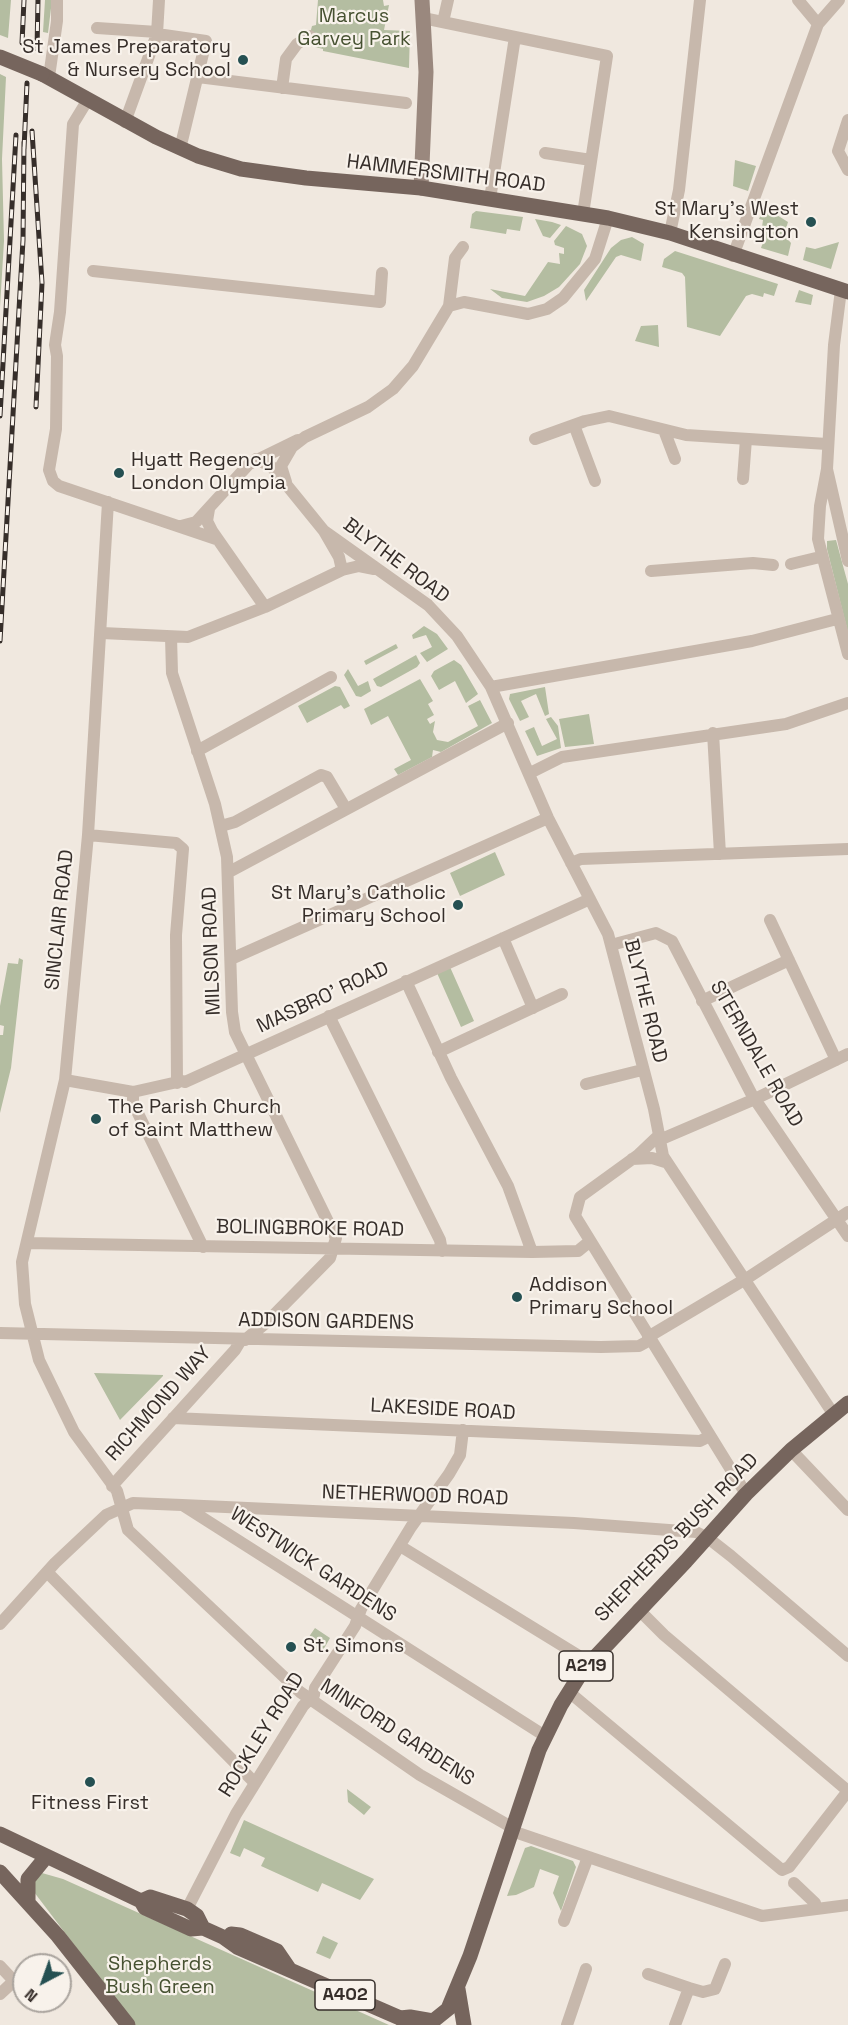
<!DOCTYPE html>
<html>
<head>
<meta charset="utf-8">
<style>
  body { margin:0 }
  #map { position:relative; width:848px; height:2025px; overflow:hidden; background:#f0e8df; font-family:"Space Grotesk",sans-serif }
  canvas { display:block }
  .north { position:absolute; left:12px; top:1953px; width:60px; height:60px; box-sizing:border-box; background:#f8f2eb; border:2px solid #aaa49e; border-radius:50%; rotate:221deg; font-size:16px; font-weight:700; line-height:24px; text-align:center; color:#362e2a }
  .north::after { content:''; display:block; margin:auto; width:21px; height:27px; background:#255052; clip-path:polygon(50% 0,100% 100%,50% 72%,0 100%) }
</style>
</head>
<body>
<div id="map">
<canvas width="848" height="2025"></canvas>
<div class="north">N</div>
</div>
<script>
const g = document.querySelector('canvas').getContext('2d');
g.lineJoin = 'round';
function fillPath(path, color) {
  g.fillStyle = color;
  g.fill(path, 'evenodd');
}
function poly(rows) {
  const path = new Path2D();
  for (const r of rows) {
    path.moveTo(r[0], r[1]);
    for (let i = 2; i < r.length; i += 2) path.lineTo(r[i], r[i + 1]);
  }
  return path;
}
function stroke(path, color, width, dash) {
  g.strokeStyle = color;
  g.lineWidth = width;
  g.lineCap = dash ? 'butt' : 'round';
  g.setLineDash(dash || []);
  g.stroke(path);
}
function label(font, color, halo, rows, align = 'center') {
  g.font = font + ' "Space Grotesk",sans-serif';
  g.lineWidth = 4.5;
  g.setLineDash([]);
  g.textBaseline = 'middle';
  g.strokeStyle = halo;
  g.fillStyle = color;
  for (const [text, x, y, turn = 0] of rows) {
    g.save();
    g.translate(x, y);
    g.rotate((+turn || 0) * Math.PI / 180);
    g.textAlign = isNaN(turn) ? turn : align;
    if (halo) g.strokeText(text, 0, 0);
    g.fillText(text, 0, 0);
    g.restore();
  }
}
fillPath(poly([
  [0,0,11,0,8,38,0,35],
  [45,0,52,0,48,33,43,32],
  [318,0,383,0,384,6,389,5,384,30,410,31,409,68,323,51,323,49,307,45,312,26,316,25],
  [0,74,6,77,2,159,4,241,0,307],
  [735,160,756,166,748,191,733,186],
  [764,207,788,222,784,235,791,243,788,256,761,248,764,239,761,234,763,220,759,219],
  [476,211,523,217,520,231,507,229,506,234,470,228,472,214],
  [535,219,552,222,561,225,550,238,543,236],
  [566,226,582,234,587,246,580,264,559,287,544,296,527,302,502,298,490,289,525,296,548,262,560,264,559,253,564,254,564,248,555,245,554,241],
  [632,237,644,244,641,261,621,255,616,257,586,301,584,290,611,248,621,240],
  [839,242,831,269,803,260,806,247,815,249],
  [675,251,778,284,774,296,764,293,763,297,752,294,746,296,720,336,687,327,685,277,682,273,662,267,664,259],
  [799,290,813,295,811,305,795,302],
  [658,325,659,347,635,341,641,326],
  [836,540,848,584,848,633,827,549,827,541],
  [424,626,437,634,448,649,427,662,420,653,432,647,426,635,413,639,412,635],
  [396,644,398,648,366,665,364,661],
  [416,655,420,663,417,667,381,687,377,686,373,679],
  [454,660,461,665,478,694,466,703,455,681,439,690,431,676,434,671],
  [348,669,358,686,368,681,371,691,361,697,356,696,344,675],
  [420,679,433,701,428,704,434,715,427,719,430,724,435,721,433,732,437,740,448,742,478,726,468,706,480,700,492,723,441,752,433,750,432,757,398,775,394,769,411,760,388,716,371,725,364,709],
  [335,686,340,687,350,706,344,709,341,705,307,723,298,706],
  [545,687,549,714,545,716,536,694,521,701,529,717,520,721,509,699,510,694],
  [589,714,594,744,565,747,559,719],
  [551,717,558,726,561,748,537,756,525,731,534,727,542,746,557,739,546,719],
  [495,852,505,875,460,896,450,873],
  [19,958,23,960,11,1068,0,1113,0,1035,3,1035,4,1026,0,1025,0,1006,8,963,18,964],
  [450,967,474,1021,461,1027,437,973],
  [94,1373,163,1375,163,1376,120,1420],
  [315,1628,330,1638,321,1654,306,1641],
  [347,1789,371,1807,364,1815,348,1802],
  [244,1820,374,1879,360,1900,322,1883,318,1892,307,1887,261,1866,265,1858,244,1848,240,1857,230,1853],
  [531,1846,573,1861,576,1867,561,1911,553,1893,559,1876,540,1869,534,1887,516,1895,507,1896,525,1848],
  [42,1873,63,1879,389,2025,135,2025,34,1892,34,1879],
  [323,1936,338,1943,330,1959,316,1953]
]), '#b4bda1');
stroke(poly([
  [798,0,818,24],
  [423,18,607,56,583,214],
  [443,22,448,0],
  [97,28,157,32],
  [157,34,206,41,180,149],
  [49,77,57,21,57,0],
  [198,77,406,103],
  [282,88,286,59,297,44,310,36],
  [87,101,73,124,60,312,55,345,57,356,56,429,49,470,53,481,59,486,216,539],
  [848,120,838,151,848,170],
  [125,122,157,34,159,0],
  [545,153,591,160],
  [490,199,515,37],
  [670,233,679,190,700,0],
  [733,256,818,24,839,0],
  [93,271,380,302,382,273],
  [841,290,834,345,827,469,820,506,818,539,848,654],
  [449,306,455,258,463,247],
  [574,425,595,481],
  [664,430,675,459],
  [535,439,585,421,609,416,686,435,827,444],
  [256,459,272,467,324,531,339,557,342,570],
  [827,469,848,561],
  [743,479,746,439],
  [286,482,281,466,292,447,305,437,368,407,393,389,413,366,449,306,464,302,528,314,547,309,563,298,595,259,608,218],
  [108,502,88,835,65,1080,22,1262,25,1304,39,1360,74,1432,117,1491,128,1530,300,1692,420,1775,513,1828],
  [209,509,207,521,212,531,265,607],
  [181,526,196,522,249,464,298,440],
  [324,531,428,605,457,636,491,687,548,818,608,934,654,1109,663,1156,834,1415],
  [791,564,820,557],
  [651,571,753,563,773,565],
  [102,633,188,637,265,607,342,570,359,566,374,569],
  [171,637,172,673,215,804,227,857,232,1012,235,1032,336,1238,330,1258,267,1322,245,1340],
  [491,687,752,641,837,619],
  [713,733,720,854],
  [197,751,331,677],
  [530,773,562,757,786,724,848,703],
  [221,826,235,822,321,775,327,777,346,809],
  [88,835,176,843,183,849,176,935,177,1083],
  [571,863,581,859,848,849],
  [229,872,508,723],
  [770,920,836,1060],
  [503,938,533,1008],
  [611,945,656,933,672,941,752,1095,848,1236],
  [231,959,548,818],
  [406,981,451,1078,508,1186,532,1252],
  [702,1001,789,960],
  [329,1016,440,1240,442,1251],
  [438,1052,562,994],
  [65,1080,133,1092,182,1081,185,1082,590,899],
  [586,1084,642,1070],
  [133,1092,133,1103,203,1247],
  [658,1136,638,1155,580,1197,575,1216,746,1494],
  [658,1136,664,1138,755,1099,848,1054],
  [632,1159,652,1158,665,1162],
  [27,1243,532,1252,578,1251,589,1242],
  [0,1333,601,1347,639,1346,650,1340],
  [648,1337,749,1277,848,1212],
  [173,1418,700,1441,710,1436],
  [791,1450,848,1510],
  [112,1486,235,1350,241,1340],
  [184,1506,545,1736],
  [400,1546,589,1662],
  [47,1572,255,1783],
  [638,1609,664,1635,848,1791],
  [0,1624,55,1563,106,1515,133,1503,182,1505,574,1523,696,1532,708,1538,731,1556,848,1656],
  [569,1692,782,1870,789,1867,848,1791],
  [512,1831,762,1916,848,1905],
  [794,1883,815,1903,816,1909],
  [187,1909,236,1814,303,1706,314,1695,315,1688,355,1626,361,1609,411,1527,449,1474,460,1455,463,1430],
  [564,1921,588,1857],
  [0,1966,14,1981,0,1994],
  [648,1974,689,1988],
  [567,2025,586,1969],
  [675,2025,689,1988,703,1992,715,1989,725,1964]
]), '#c7b8ac', 12);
stroke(poly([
  [421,188,426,72,422,0]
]), '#9a887e', 15);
stroke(poly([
  [42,74,156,137,198,156,241,169,306,178,421,188,608,218,670,233,848,292],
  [0,1834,141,1901,145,1908,191,1929,203,1928,223,1937,237,1947,400,2018,407,2025],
  [0,1872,58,1936,128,2025],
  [28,1900,28,1879,46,1857],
  [141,1901,150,1897,187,1909,197,1916,203,1928],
  [231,1934,240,1935,277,1951,290,1970],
  [458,1989,464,2025],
  [400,2018,410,2017,433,2021,448,2009,470,1956,539,1750,561,1705,583,1670,686,1561,746,1494,791,1450,848,1403]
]), '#76655d', 15);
const rail = poly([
  [22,43,24,0],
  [37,49,38,0],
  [32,131,42,283,36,407],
  [24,149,27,83],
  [0,416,16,135],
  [0,641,23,240,24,142]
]);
stroke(rail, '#362e2a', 5);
stroke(rail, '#f8f2eb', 3, [9]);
stroke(poly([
  [0,57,42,74]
]), '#76655d', 15);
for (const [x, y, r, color] of [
  [243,60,6,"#255052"],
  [811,222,6,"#255052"],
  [119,473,6,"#255052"],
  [458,905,6,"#255052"],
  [96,1119,6,"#255052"],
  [517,1297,6,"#255052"],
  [291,1647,6,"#255052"],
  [90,1782,6,"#255052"]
]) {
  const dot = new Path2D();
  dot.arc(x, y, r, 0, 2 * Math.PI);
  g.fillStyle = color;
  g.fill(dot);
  stroke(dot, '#f8f2eb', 2);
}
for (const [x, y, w] of [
  [586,1666,54],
  [345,1995,60]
]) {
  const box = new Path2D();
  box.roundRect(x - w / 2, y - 15, w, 30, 4.5);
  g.fillStyle = '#f8f2eb';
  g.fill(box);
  stroke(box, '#362e2a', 1.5);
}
label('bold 18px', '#362e2a', null, [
  ["A219",586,1666],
  ["A402",345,1995]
]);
label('20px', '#465131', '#f8f2eb', [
  ["Marcus",354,17],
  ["Garvey Park",354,40],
  ["Shepherds",160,1965],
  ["Bush Green",160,1988]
]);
label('20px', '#362e2a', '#f8f2eb', [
  ["St James Preparatory",231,48,"right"],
  ["& Nursery School",231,71,"right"],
  ["St Mary's West",799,210,"right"],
  ["Kensington",799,233,"right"],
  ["Hyatt Regency",131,461],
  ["London Olympia",131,484],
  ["St Mary's Catholic",446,894,"right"],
  ["Primary School",446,917,"right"],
  ["The Parish Church",108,1108],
  ["of Saint Matthew",108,1131],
  ["Addison",529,1286],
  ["Primary School",529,1309],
  ["St. Simons",303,1647],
  ["Fitness First",90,1804,"center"]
], 'left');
label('20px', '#362e2a', '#f8f2eb', [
  ["HAMMERSMITH ROAD",446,174,7],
  ["BLYTHE ROAD",396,561,37],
  ["SINCLAIR ROAD",60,920,-84],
  ["MILSON ROAD",212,951,-92],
  ["MASBRO' ROAD",323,998,-25],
  ["BLYTHE ROAD",645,1001,76],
  ["STERNDALE ROAD",756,1054,60],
  ["BOLINGBROKE ROAD",310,1229,1],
  ["ADDISON GARDENS",326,1322,1],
  ["RICHMOND WAY",159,1404,-48],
  ["LAKESIDE ROAD",443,1410,3],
  ["NETHERWOOD ROAD",415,1496,2],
  ["SHEPHERDS BUSH ROAD",677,1538,-46],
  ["WESTWICK GARDENS",313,1565,33],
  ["MINFORD GARDENS",397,1733,33],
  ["ROCKLEY ROAD",262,1735,-58]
]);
</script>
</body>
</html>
